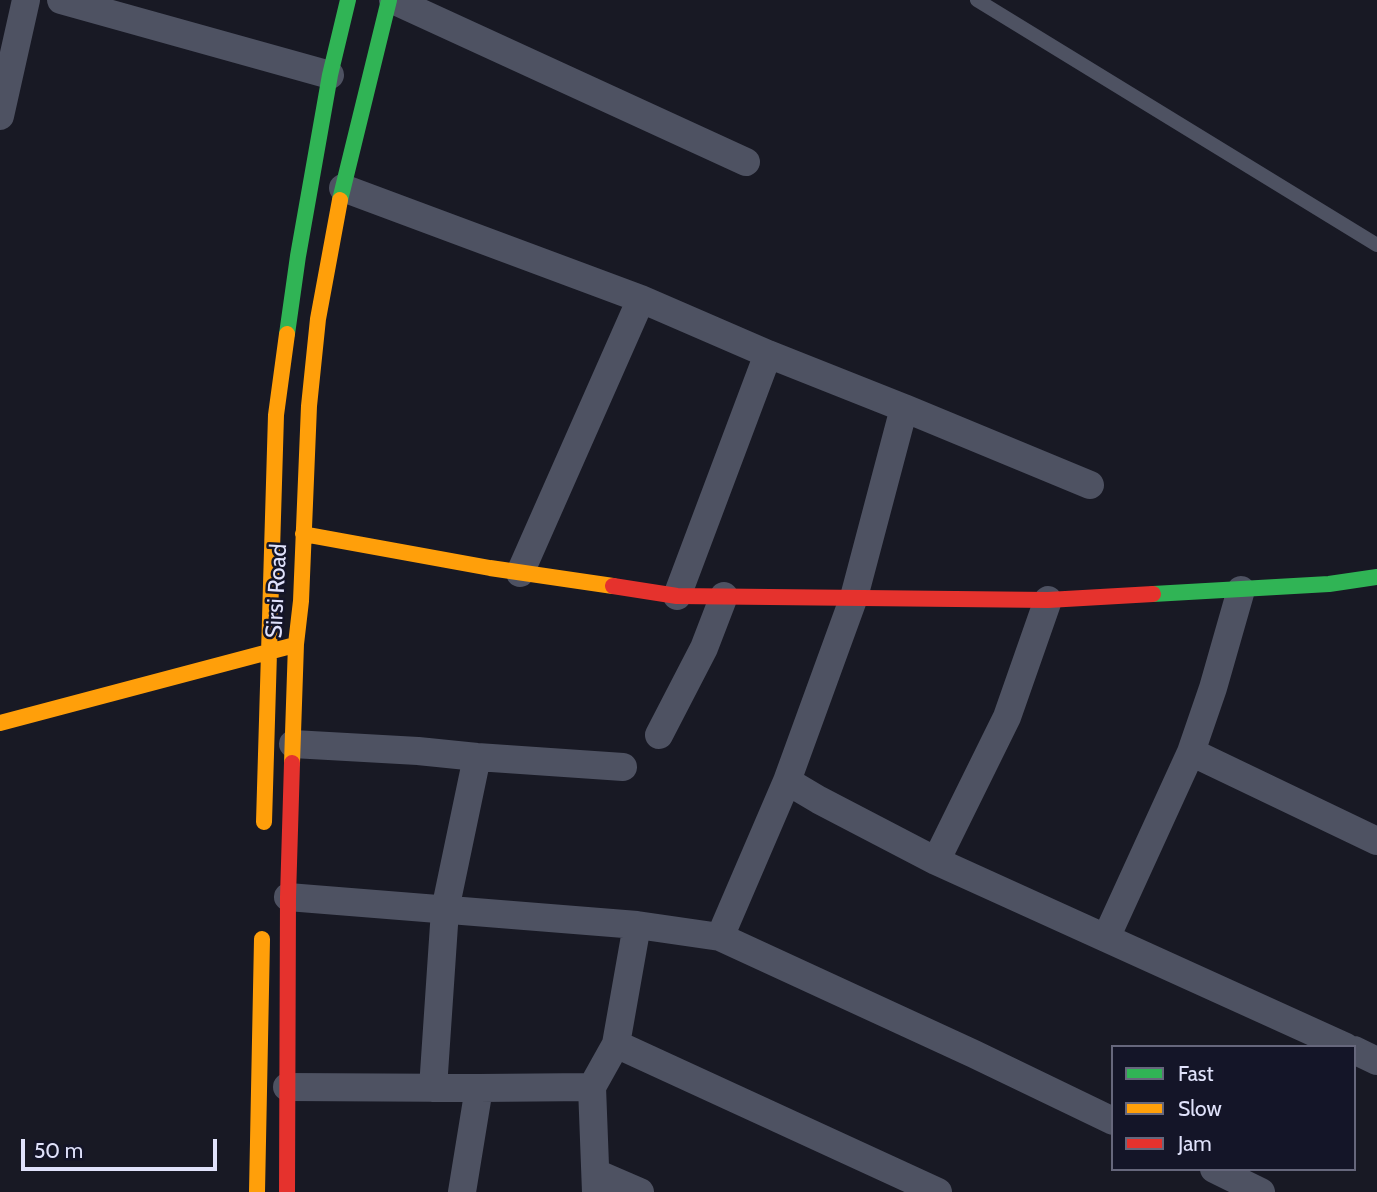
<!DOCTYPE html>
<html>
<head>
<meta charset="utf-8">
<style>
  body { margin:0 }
  #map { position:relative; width:1377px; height:1192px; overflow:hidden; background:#181924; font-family:Cabin,sans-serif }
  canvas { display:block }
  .legend { position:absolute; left:1111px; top:1045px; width:245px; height:126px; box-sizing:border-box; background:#141528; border:2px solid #66677c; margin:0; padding:9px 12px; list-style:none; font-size:21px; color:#e0e2fb }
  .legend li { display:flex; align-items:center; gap:14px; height:35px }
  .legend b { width:35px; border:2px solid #66677c }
  .scale { position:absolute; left:21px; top:1139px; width:196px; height:32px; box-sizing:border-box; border:4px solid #e0e2fb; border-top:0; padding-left:9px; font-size:21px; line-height:24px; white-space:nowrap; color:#e0e2fb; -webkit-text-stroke:5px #141528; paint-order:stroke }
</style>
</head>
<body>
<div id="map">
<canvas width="1377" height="1192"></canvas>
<ul class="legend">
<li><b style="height:9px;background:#30b455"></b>Fast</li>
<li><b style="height:9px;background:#ff9f0a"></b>Slow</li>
<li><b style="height:9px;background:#e5322d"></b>Jam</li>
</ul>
<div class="scale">50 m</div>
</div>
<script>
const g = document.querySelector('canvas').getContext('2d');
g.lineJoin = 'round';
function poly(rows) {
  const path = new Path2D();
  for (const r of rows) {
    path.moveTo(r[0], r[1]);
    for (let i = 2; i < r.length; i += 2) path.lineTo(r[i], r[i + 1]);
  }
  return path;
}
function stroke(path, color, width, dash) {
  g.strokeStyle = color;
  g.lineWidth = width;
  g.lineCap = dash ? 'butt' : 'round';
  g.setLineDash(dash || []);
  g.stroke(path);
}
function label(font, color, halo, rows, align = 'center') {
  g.font = font + ' Cabin,sans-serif';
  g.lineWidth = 5;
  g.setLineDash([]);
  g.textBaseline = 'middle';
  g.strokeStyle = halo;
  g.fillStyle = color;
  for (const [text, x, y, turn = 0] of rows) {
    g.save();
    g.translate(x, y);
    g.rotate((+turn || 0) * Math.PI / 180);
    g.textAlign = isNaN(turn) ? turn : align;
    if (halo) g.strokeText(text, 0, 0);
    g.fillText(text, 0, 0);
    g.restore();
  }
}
stroke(poly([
  [977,0,1377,245]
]), '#4e5262', 14);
stroke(poly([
  [61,0,330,75],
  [393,0,746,162],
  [0,116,26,0],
  [343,188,641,299,768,354,904,408,854,597,787,781,819,800,936,861,1346,1047],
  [904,408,1090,485],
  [520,573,641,299],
  [677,596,768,354],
  [659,735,704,648,724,596],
  [293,744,418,751,477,757,623,767],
  [1191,752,1377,841],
  [936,861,1007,717,1048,600],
  [288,897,637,925,720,937,974,1054,1113,1121],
  [720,937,787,781],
  [1106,938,1191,752,1213,688,1241,590],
  [616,1044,938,1192],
  [1354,1050,1377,1061],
  [287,1087,479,1088,462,1192],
  [433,1088,445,910,477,757],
  [479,1088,592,1087],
  [1214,1169,1261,1192],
  [596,1173,640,1192],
  [596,1192,592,1087,616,1044,637,925]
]), '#4e5262', 28);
stroke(poly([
  [340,200,389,0],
  [287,334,298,256,330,75,348,0],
  [1153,594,1329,584,1377,577]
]), '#30b455', 16);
stroke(poly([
  [303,534,490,568,613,586],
  [0,723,291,646],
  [292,763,296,644,301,601,309,406,318,319,340,200],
  [264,822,276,415,287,334],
  [257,1192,262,939]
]), '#ff9f0a', 16);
stroke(poly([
  [613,586,677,596,1048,600,1153,594],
  [287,1192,288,897,292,763]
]), '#e5322d', 16);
label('23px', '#e0e2fb', '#141528', [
  ["Sirsi Road",277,591,-87]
]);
</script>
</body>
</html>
